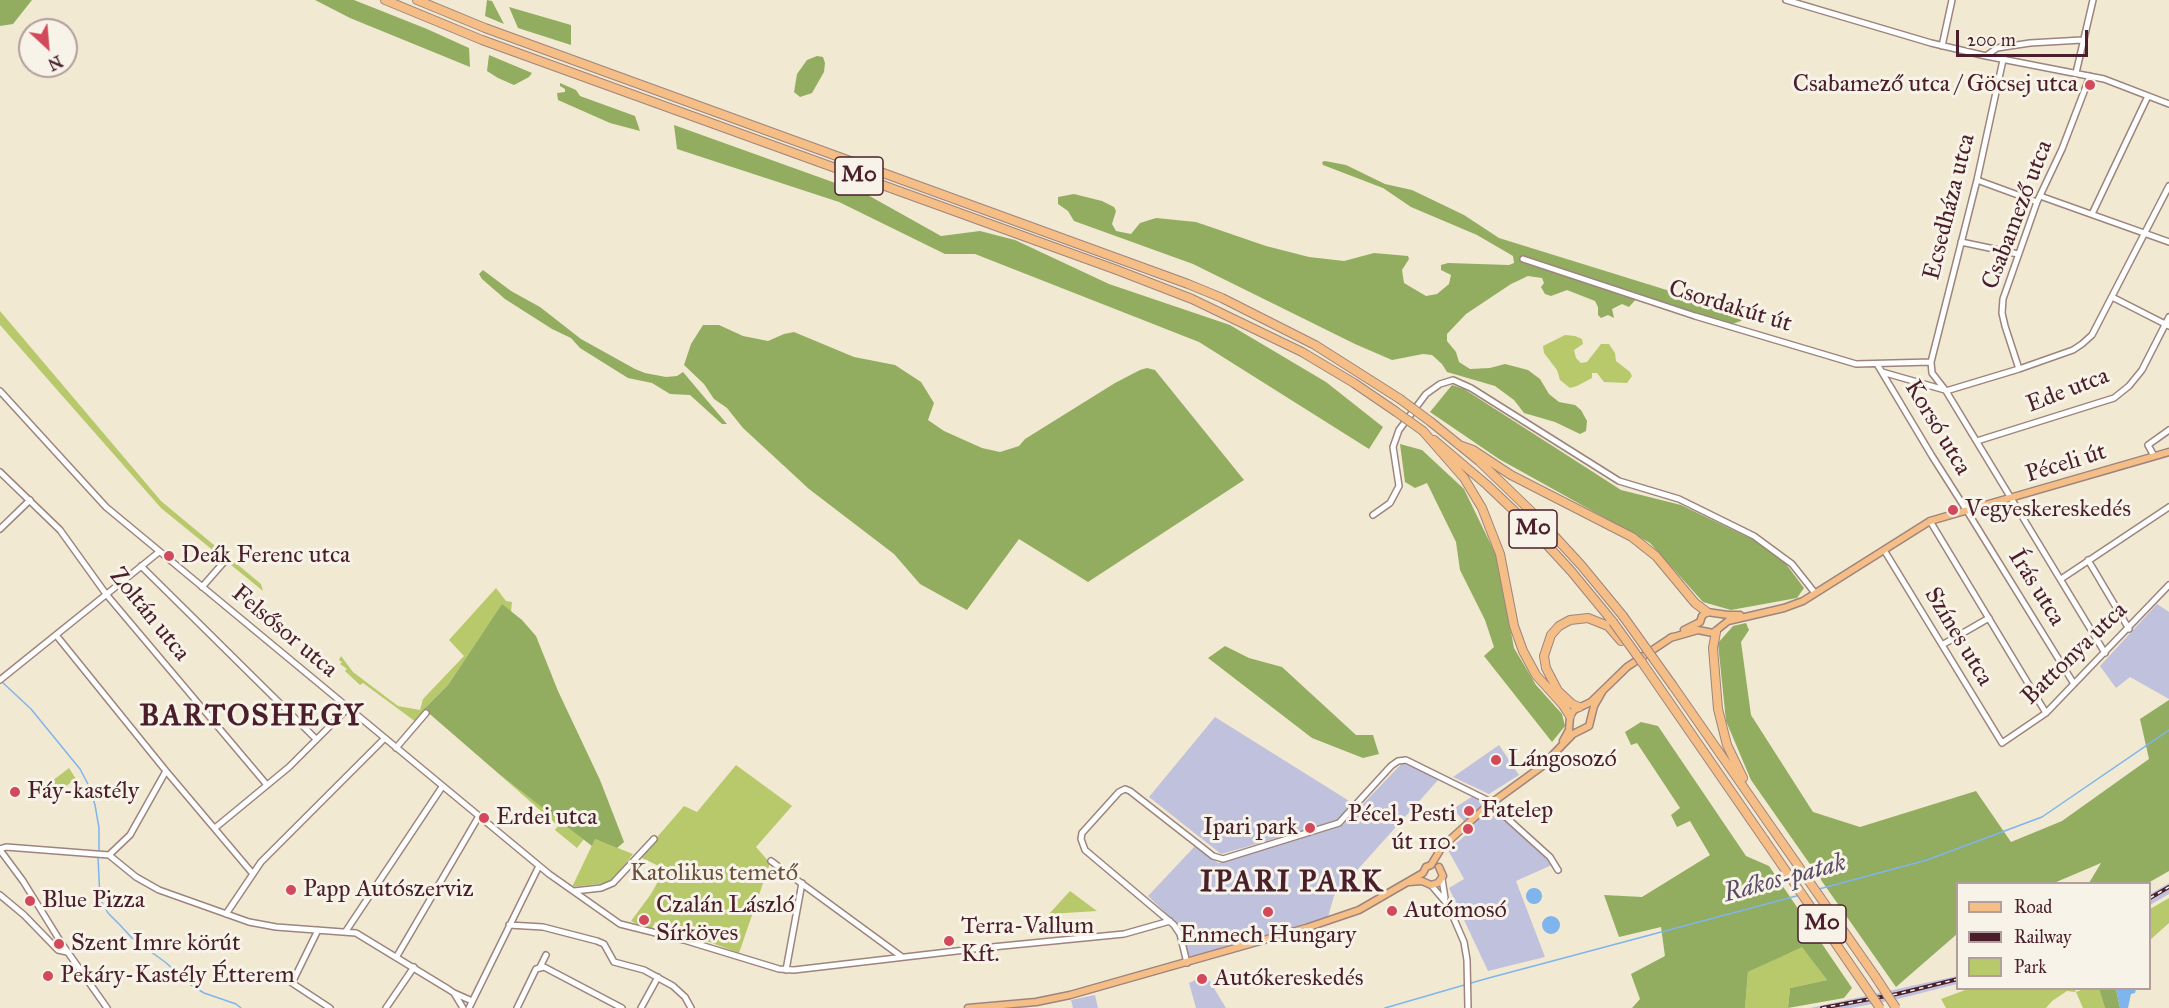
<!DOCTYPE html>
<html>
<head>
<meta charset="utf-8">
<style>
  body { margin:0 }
  #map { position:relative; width:2169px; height:1008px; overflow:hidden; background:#f1e9d2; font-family:"IM FELL Great Primer",serif }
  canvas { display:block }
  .legend { position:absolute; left:1956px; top:882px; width:195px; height:108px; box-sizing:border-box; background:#f7f3e8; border:2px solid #b29e9c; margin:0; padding:8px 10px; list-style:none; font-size:18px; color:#4a1f2b }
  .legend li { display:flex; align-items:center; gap:12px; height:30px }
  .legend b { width:30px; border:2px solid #b29e9c }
  .north { position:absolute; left:18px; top:18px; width:60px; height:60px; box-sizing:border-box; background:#f7f3e8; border:2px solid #b29e9c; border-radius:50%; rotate:154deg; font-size:16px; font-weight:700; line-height:24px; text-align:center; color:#4a1f2b }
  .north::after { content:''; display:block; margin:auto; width:21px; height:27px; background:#d1495b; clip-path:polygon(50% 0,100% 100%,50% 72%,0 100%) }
  .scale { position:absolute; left:1956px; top:30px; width:132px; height:27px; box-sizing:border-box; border:3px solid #4a1f2b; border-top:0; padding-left:8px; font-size:18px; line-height:21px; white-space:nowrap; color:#4a1f2b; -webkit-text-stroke:4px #f7f3e8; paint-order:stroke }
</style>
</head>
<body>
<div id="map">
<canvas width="2169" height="1008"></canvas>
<ul class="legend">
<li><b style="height:8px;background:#f6be87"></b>Road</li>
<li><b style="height:8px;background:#4a1f2b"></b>Railway</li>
<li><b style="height:16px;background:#b8c96c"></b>Park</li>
</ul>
<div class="north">N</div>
<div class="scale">200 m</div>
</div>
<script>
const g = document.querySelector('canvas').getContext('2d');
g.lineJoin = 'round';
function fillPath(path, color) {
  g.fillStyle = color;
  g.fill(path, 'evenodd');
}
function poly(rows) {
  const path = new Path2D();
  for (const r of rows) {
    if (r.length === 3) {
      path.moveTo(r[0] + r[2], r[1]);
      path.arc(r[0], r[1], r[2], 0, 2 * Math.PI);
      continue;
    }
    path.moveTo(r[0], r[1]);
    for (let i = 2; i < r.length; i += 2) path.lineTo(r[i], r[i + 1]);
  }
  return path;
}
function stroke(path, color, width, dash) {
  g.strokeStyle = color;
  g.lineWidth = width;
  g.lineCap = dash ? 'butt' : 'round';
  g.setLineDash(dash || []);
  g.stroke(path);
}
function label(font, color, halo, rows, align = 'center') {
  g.font = font + ' "IM FELL Great Primer",serif';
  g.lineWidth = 6;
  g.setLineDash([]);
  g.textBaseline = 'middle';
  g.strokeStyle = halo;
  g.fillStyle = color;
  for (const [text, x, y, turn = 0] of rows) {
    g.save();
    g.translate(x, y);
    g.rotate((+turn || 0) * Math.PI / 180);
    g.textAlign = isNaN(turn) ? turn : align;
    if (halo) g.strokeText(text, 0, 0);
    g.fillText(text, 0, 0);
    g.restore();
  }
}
fillPath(poly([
  [2157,604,2169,612,2169,699,2130,677,2116,688,2100,666],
  [1215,717,1354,804,1344,816,1335,822,1221,854,1149,797],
  [1499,745,1519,775,1489,794,1453,777],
  [1406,759,1439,779,1334,896,1328,917,1189,958,1184,937,1179,926,1148,896,1196,845,1218,863,1343,825],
  [1473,796,1482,800,1554,864,1516,881,1545,957,1488,971,1449,888,1464,879,1448,850,1472,830,1453,809],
  [2169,883,2169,894,2150,905,2150,894],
  [1206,975,1226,1008,1196,1008,1189,983],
  [1957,976,1957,984,1898,999,1851,1008,1810,1008],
  [1095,995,1098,1008,1073,1008,1071,1000]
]), '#c0c2dd');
fillPath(poly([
  [0,311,161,501,261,584,263,591,161,508,0,325],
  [1565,335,1575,336,1582,339,1583,344,1574,350,1576,358,1581,363,1587,362,1601,344,1609,344,1615,353,1616,361,1630,372,1632,376,1627,383,1604,382,1597,373,1592,373,1592,378,1577,386,1570,388,1560,380,1557,370,1544,353,1543,346],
  [496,588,506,601,512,602,511,612,502,605,448,685,425,708,430,713,420,725,363,683,360,685,345,671,347,669,340,664,342,662,339,660,341,656,353,672,398,706,420,710,423,699,464,656,449,640],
  [736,765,792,806,756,847,770,863,739,953,655,922,651,931,631,921,651,894,665,869,640,857,684,806,697,812],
  [69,768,76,779,59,791,52,781],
  [499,774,584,839,577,848,555,830,558,826],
  [595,839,633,854,616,876,607,883,572,887],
  [1070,891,1097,911,1049,914],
  [2169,898,2169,923,2150,940,2150,909],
  [1802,946,1827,980,1790,988,1788,1008,1745,1008,1748,972],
  [2074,988,2076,992,2083,989,2099,989,2105,1008,2083,1008,2076,992,2067,991,2052,1001,2046,1008,1946,1008,1941,999,1968,989]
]), '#b8c96c');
fillPath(poly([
  [0,0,32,0,13,24,0,26],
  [315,0,354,0,427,29,469,48,470,67,350,18],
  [487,0,492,1,504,24,485,16],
  [509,7,571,25,571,45,518,28],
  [489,55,532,73,529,77,514,85,498,78,487,71],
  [817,56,823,57,825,63,824,72,812,93,800,97,794,92,797,74,807,60],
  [560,83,576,90,580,96,635,116,640,131,610,123,558,100,557,93,565,92,565,89,560,86],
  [674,125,866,194,941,236,980,231,1015,240,1109,284,1230,325,1326,382,1383,427,1369,449,1199,342,975,254,945,254,839,202,677,149],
  [1325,161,1346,165,1385,184,1412,190,1464,215,1499,238,1686,296,1739,314,1743,318,1741,321,1732,324,1725,322,1638,297,1629,307,1622,304,1612,309,1614,318,1608,315,1601,318,1598,315,1598,307,1595,301,1567,290,1551,296,1545,294,1541,287,1544,283,1542,278,1528,276,1511,284,1466,314,1447,334,1447,341,1456,352,1459,362,1470,369,1490,368,1505,364,1528,370,1540,379,1549,394,1559,402,1575,405,1581,410,1587,421,1586,431,1580,434,1555,422,1524,413,1514,400,1495,386,1447,372,1442,364,1432,355,1423,354,1392,360,1355,344,1193,264,1074,221,1068,211,1058,204,1058,197,1074,194,1102,201,1114,207,1116,211,1112,224,1116,231,1131,234,1140,223,1156,218,1196,222,1266,246,1309,257,1344,261,1374,253,1408,256,1409,259,1402,270,1404,283,1426,296,1437,294,1449,284,1451,275,1441,270,1441,265,1448,263,1509,265,1514,263,1513,256,1477,235,1411,207,1383,188,1323,165,1322,162],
  [483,270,511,291,540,307,581,339,635,369,645,373,666,377,677,376,683,372,727,424,722,424,690,395,670,394,652,383,628,378,580,348,571,338,552,329,505,299,482,279,479,274],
  [703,325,719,325,743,336,768,341,784,334,794,332,854,357,895,365,921,382,934,403,928,420,944,431,982,448,1000,452,1019,446,1025,439,1115,383,1140,370,1147,368,1155,370,1244,480,1088,582,1019,539,967,610,920,584,894,554,809,489,743,428,727,408,714,399,704,384,684,365,691,344],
  [1452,385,1464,389,1621,490,1681,505,1758,542,1786,564,1804,588,1797,598,1731,610,1703,602,1650,543,1499,459,1430,412],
  [1400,444,1422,450,1464,489,1497,557,1514,648,1536,685,1562,714,1565,726,1552,742,1484,656,1494,647,1485,620,1460,570,1456,542,1427,483,1415,488,1405,482],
  [502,604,522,620,536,636,558,691,600,780,624,842,617,848,595,839,592,846,499,774,424,709,448,685],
  [1746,623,1749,630,1741,642,1751,715,1813,812,1860,827,1976,791,2011,842,2062,821,2149,759,2140,719,2169,700,2169,871,2148,883,2089,883,2101,863,2054,883,1958,884,1957,934,1896,987,1751,780,1726,721,1718,643,1733,626],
  [1225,646,1249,658,1282,667,1356,735,1373,735,1379,754,1363,758,1312,738,1208,658],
  [1641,722,1658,726,1746,856,1769,866,1852,988,1844,998,1788,1008,1790,988,1827,980,1802,947,1748,972,1745,1008,1632,1008,1640,999,1631,974,1665,956,1661,927,1619,937,1604,895,1642,897,1710,855,1690,821,1677,827,1671,815,1680,808,1637,743,1631,745,1625,732],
  [2099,989,2116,989,2120,1008,2105,1008]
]), '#92ad60');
fillPath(poly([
  [1534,896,8],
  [1551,925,9],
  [2116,989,2136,989,2135,993,2131,994,2128,1008,2120,1008]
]), '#7fb4ed');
stroke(poly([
  [1,681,31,709,80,769,89,786,95,805,99,828,99,852],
  [98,857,100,899,108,913,120,925,132,938,165,962,191,985,204,993,236,1004,241,1008],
  [1819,889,1927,860,2042,817,2169,730],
  [1385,1008,1485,979,1800,895]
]), '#7fb4ed', 1.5);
const minor = poly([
  [1786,0,1931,43,1986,56,1997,48,2030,43,2082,40],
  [1942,46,1952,0],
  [1986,56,2104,79,2169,104],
  [2003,60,1977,180,1931,362,1932,373,1946,391,2105,653],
  [2076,73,2093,0],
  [1977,180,2037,202],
  [2040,196,2169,242],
  [2092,214,2148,96],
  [1961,242,2018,254],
  [1523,259,1695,316,1856,364,1931,362],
  [2112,297,2169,326],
  [1877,364,1932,456,1967,511,2074,684],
  [2019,369,2005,326,2002,313,2003,299,2037,202,2062,149,2090,76],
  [1882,372,1945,390],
  [0,391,106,507,549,874,620,924,684,940,779,969,794,970,982,948,1124,934,1170,921],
  [1946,391,2019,369,2073,350,2082,344,2092,335,2169,186],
  [1977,441,2114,398,2129,386,2142,370,2169,317],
  [2154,456,2148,445,2169,430],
  [0,472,60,530,106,594,267,785],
  [1373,515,1390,503,1399,486,1393,447,1399,430,1426,394,1440,384,1453,380,1471,388,1619,481,1679,499,1754,536,1792,564,1815,593],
  [1930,521,2046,713],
  [0,529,30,500],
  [1884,550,2002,743,2046,713,2169,585],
  [2088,560,2129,629],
  [141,566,316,739],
  [2061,579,2169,507],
  [202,587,224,562],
  [56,635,166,771,253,874],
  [1942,645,1989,618],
  [0,680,159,552],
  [396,748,426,713],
  [215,828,289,767,348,708],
  [0,849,6,847,109,855,136,877,159,890,249,922,276,927,356,933,448,989,454,993,463,1008],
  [0,850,23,881,62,944,107,1008],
  [109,855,130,835,166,771],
  [771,861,902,957],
  [1442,879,1445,898],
  [1431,885,1448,905,1464,942,1467,960,1468,1008],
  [574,891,601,888,613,883,654,839],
  [0,895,24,915,58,950,67,952],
  [226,914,261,862,384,739],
  [509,925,543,927,597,941,604,944,614,962,644,970,673,986,685,997,691,1008],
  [318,930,292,983,330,1008],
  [346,931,442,787],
  [397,956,479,816],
  [1187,963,1180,934,1174,925,1085,850,1081,839,1082,833,1119,792,1125,789,1130,791,1213,856,1223,859,1339,823,1391,766,1398,761,1406,760,1487,800,1550,857,1558,870],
  [540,967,546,955],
  [786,970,802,883],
  [454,993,472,1001],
  [386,1008,414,967],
  [469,1008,539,866],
  [517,1008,536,969,544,967,622,1008],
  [641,1008,658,977]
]);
const major = poly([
  [1684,630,1700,622,1702,616,1707,612,1728,615,1740,615],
  [1670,638,1698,630,1713,633,1728,621,1784,608,1803,601,1930,521,2169,452],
  [1563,741,1569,730,1570,716,1574,710,1591,702,1627,667,1672,637],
  [1409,882,1422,881,1431,885,1438,883,1443,876,1439,867],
  [968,1008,1036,1002,1070,995,1306,928,1359,910,1423,873,1426,867,1431,865,1442,847,1486,807,1541,767,1573,734,1589,726,1594,706,1602,692]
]);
const highway = poly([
  [385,0,482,40,1117,270,1192,299,1302,352,1354,383,1395,411],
  [417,0,485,28,1188,284,1222,298,1315,345,1400,399],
  [1431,422,1479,461,1535,515,1581,565,1623,616],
  [1423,431,1464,478,1482,508,1500,554,1514,626,1523,651,1536,675,1563,705,1570,716],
  [1434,440,1487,485,1526,522,1571,571,1613,622],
  [1459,445,1473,450,1511,475,1632,537,1656,556,1695,603,1707,612],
  [1716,632,1713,648,1718,709,1727,745,1743,778],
  [1641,661,1764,839],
  [1673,686,1875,976],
  [1579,707,1572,704,1558,691,1546,668,1544,656,1551,635,1559,626,1570,620,1588,618,1608,626,1621,641]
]);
stroke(minor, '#9e847e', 8);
stroke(major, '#9e847e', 9);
stroke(highway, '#9e847e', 10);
stroke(minor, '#fff', 5);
stroke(major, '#f6be87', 6);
stroke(highway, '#f6be87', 8);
const rail = poly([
  [2150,898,2169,887],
  [1822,1008,1897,994,1958,979]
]);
stroke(rail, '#4a1f2b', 4);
stroke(rail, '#f7f3e8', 1.5, [4.5]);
const highwayBridge = poly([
  [1400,399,1431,422],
  [1395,411,1423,431],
  [1623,616,1673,686],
  [1613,622,1641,661],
  [1764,839,1880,1008],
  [1875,976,1896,1008]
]);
stroke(highwayBridge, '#9e847e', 10, []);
stroke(highwayBridge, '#f6be87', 8);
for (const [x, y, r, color] of [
  [2090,85,6,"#d1495b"],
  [1953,510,6,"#d1495b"],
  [169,556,6,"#d1495b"],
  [1496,760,6,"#d1495b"],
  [15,792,6,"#d1495b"],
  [1469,811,6,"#d1495b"],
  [484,818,6,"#d1495b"],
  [1310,828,6,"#d1495b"],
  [1468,829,6,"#d1495b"],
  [291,890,6,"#d1495b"],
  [30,901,6,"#d1495b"],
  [1392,911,6,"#d1495b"],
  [1268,912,6,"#d1495b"],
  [644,920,6,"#d1495b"],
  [949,941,6,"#d1495b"],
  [59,944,6,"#d1495b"],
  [48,976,6,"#d1495b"],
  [1202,979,6,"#d1495b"]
]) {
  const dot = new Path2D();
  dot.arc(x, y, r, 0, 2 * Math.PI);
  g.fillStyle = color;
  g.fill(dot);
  stroke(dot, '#f7f3e8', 2);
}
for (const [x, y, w] of [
  [859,176,48],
  [1533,529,48],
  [1822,924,48]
]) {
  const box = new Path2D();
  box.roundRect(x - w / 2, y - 19, w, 38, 4.5);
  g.fillStyle = '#f7f3e8';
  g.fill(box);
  stroke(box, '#4a1f2b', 1.5);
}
label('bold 22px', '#4a1f2b', null, [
  ["M0",859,176],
  ["M0",1533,529],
  ["M0",1822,924]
]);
label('24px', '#4a1f2b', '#f7f3e8', [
  ["Csabamező utca / Göcsej utca",2078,85,"right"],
  ["Vegyeskereskedés",1965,510],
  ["Deák Ferenc utca",181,556],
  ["Lángosozó",1508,760],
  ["Fáy-kastély",27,792],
  ["Fatelep",1481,811],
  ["Pécel, Pesti",1456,815,"right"],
  ["út 110.",1456,843,"right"],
  ["Erdei utca",496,818],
  ["Ipari park",1298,828,"right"],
  ["Papp Autószerviz",303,890],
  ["Blue Pizza",42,901],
  ["Czalán László",656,906],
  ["Sírköves",656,934],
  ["Autómosó",1404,911],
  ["Terra-Vallum",961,927],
  ["Kft.",961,955],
  ["Enmech Hungary",1268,936,"center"],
  ["Szent Imre körút",71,944],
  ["Pekáry-Kastély Étterem",60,976],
  ["Autókereskedés",1214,979]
], 'left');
label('24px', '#4a1f2b', '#f7f3e8', [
  ["Ecsedháza utca",1950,207,-76],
  ["Csabamező utca",2018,215,-69],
  ["Csordakút út",1730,307,17],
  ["Ede utca",2068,391,-21],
  ["Korsó utca",1937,428,59],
  ["Péceli út",2066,464,-17],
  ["Írás utca",2036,588,58],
  ["Zoltán utca",149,615,51],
  ["Felsősor utca",284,632,40],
  ["Színes utca",1958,637,59],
  ["Battonya utca",2075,654,-44]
]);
label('24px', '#6b523e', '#f7f3e8', [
  ["Katolikus temető",714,874]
]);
label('italic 26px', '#5a4c65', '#f7f3e8', [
  ["Rákos-patak",1785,879,-15]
]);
g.letterSpacing = '1.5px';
label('bold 30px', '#4a1f2b', '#f7f3e8', [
  ["BARTOSHEGY",252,718],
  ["IPARI PARK",1292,884]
]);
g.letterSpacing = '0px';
</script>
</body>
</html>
